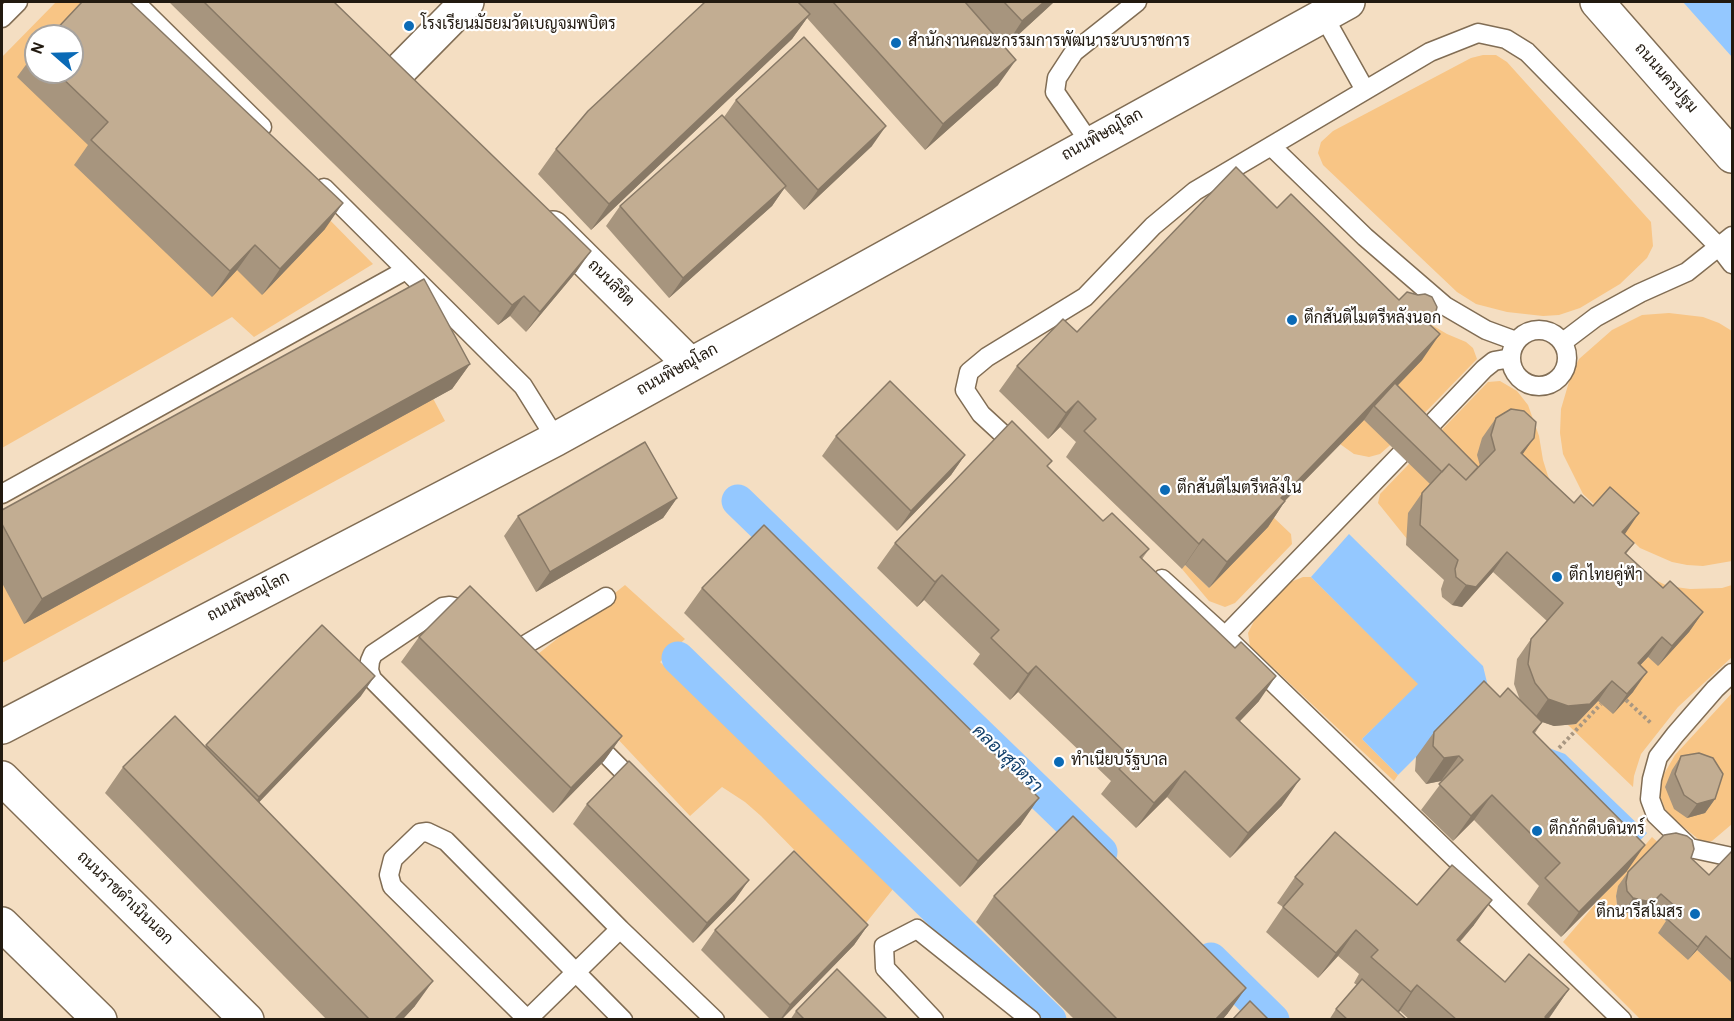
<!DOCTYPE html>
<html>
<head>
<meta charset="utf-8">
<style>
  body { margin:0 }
  #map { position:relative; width:1734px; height:1021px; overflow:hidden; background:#f4dec2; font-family:Overpass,sans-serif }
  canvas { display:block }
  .frame { position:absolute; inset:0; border:3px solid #221a10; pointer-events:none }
  .north { position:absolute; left:24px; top:24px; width:60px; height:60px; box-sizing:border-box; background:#fff; border:2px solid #a7a39f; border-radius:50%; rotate:290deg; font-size:16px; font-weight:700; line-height:24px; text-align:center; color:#221a10 }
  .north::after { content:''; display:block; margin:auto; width:21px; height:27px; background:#0a6ab6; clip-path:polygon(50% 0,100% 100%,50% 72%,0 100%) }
</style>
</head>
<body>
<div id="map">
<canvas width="1734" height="1021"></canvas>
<div class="frame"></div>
<div class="north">N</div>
</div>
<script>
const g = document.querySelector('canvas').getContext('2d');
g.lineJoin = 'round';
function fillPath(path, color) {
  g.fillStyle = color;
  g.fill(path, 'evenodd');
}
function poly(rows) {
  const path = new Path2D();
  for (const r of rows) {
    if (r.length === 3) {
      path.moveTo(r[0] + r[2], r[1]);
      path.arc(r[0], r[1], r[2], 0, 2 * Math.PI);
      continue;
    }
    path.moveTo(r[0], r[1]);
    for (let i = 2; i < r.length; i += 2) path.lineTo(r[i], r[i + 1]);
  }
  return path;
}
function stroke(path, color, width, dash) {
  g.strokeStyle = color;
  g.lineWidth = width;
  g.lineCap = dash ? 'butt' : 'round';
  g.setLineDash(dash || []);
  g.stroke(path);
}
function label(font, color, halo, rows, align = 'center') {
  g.font = font + ' Overpass,Sarabun,sans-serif';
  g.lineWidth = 4.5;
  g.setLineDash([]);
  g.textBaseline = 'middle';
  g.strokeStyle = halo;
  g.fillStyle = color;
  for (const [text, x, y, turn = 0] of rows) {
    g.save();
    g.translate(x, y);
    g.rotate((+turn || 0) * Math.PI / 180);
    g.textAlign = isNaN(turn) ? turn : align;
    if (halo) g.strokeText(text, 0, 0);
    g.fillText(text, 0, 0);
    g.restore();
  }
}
fillPath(poly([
  [56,2,116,2,373,264,254,337,232,317,2,448,2,57],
  [36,36,72,36,72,72,36,72],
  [1483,55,1496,55,1507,62,1651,222,1653,246,1647,258,1620,284,1580,308,1559,315,1543,316,1507,312,1476,304,1457,292,1323,165,1318,153,1321,142,1333,131,1471,58],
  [1669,313,1703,317,1719,323,1732,331,1732,561,1703,566,1687,565,1672,562,1640,548,1583,494,1563,454,1560,433,1561,409,1571,375,1579,359,1612,330,1642,315],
  [1425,321,1447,334,1466,342,1473,348,1477,359,1412,426,1380,454,1369,457,1354,454,1340,444],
  [1500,381,1517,391,1528,405,1539,436,1543,460,1548,476,1560,497,1481,470,1407,539,1378,503,1380,494,1488,382],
  [428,389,445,421,2,663,2,561],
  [1271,515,1291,534,1292,544,1235,603,1225,607,1209,601,1182,569,1185,565,1209,588],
  [1642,574,1668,586,1690,589,1722,588,1732,585,1732,657,1678,707,1641,754,1634,776,1633,787,1568,725,1576,724,1598,701,1624,683,1648,657,1658,665],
  [1303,577,1311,577,1419,684,1362,739,1398,775,1394,781,1250,646,1248,633,1254,621,1288,583],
  [625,585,685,639,660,662,824,814,893,889,866,923,761,816,745,802,722,787,690,816,538,654],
  [1732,693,1732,824,1712,841,1703,843,1675,820,1665,809,1659,793,1661,779,1675,755],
  [1652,837,1663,847,1619,886,1616,896,1617,905,1646,913,1651,908,1667,922,1688,960,1697,950,1732,983,1732,1019,1640,1019,1563,942]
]), '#f8c585');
fillPath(poly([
  [1683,2,1732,2,1732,57],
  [1349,534,1483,666,1492,703,1530,741,1565,754,1647,833,1621,861,1416,757,1398,775,1362,739,1418,684,1311,577]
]), '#94c8ff');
stroke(poly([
  [738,501,1101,852],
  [678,658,1050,1020],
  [1211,959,1273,1020]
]), '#94c8ff', 33);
const service = poly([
  [135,2,262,127],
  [1323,15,1365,90],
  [2,18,18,2],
  [1090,143,1055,92,1057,78,1074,52,1137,2],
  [1271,146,1365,237,1445,306,1486,330,1516,341],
  [324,188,523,386,556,439],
  [1539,358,28],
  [1563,342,1596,317,1640,293,1687,272,1732,236],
  [1422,434,1484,369,1494,361,1511,358],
  [1019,449,981,414,965,390,969,372,987,357,1085,297,1153,226,1195,191,1430,52,1478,33,1506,39,1527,52,1719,247,1732,264],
  [2,494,406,270],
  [1162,579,1225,636,1622,1020],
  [469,618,458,608,450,606,443,607,373,654,370,661,369,670,372,679,620,929],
  [1225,636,1400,455],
  [508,655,606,597],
  [1732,673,1715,689,1675,735,1658,757,1652,779,1650,799,1656,815,1690,848,1732,857],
  [591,739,637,785],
  [527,1020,620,929,715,1020],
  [528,1020,392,886,389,875,393,859,420,833,427,832,446,841,623,1020],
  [934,1020,885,968,884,946,917,929,1031,1020]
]);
const minor = poly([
  [1597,2,1732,156],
  [397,73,467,2],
  [553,228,690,364]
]);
const secondary = poly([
  [2,727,556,439,1348,2],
  [2,778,247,1020],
  [2,924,100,1020]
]);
stroke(service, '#816d54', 21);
stroke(minor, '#816d54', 36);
stroke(secondary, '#816d54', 36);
stroke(poly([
  [1626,700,1652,724],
  [1559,748,1601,704]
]), '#a89782', 4, [3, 3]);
stroke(service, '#fff', 18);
stroke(minor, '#fff', 33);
stroke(secondary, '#fff', 33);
fillPath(poly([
  [169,2,334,2,577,271,526,332,510,316,498,325],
  [705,2,1054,2,1005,47,998,85,925,150,807,18,792,39,591,230,538,174,556,149],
  [36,51,36,72,72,72,325,229,262,295,237,270,212,297,74,165,88,145,17,77],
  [736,100,872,146,804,210,784,188,772,206,669,298,606,226,620,206,724,117],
  [1277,208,1399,300,1430,325,1422,360,1397,386,1478,467,1480,466,1477,455,1482,438,1496,418,1523,455,1574,503,1624,534,1634,543,1626,554,1663,588,1703,612,1689,632,1658,666,1648,657,1640,665,1633,692,1613,714,1598,701,1576,724,1554,726,1542,722,1535,733,1627,871,1561,937,1527,904,1539,886,1474,820,1453,841,1421,810,1442,782,1441,781,1426,784,1415,771,1416,757,1434,732,1500,697,1520,700,1514,684,1517,659,1531,639,1547,621,1493,572,1462,607,1452,605,1442,597,1441,589,1444,580,1406,545,1408,513,1422,493,1430,484,1364,420,1285,501,1268,527,1209,588,1185,565,1182,569,1066,457,1076,442,1060,427,1048,439,999,391,1017,366,1077,332],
  [470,364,452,389,24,624,2,583,2,510],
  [836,436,965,455,951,475,897,531,822,456],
  [1048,467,1103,521,1149,549,1142,559,1259,701,1240,721,1282,805,1230,858,1167,797,1136,828,1101,794,1111,781,1018,692,1010,700,973,664,980,654,924,600,917,607,877,568,895,543],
  [677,498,663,518,536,592,504,536,518,516],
  [702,588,1021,824,960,887,684,613],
  [419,637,622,736,604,761,553,813,401,662],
  [361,696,259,802,415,1006,402,1020,327,1020,105,793,123,767,205,747,206,745],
  [1681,756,1715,799,1705,813,1687,818,1674,809,1665,787,1672,770],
  [587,804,735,900,693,943,573,824],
  [1732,851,1732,983,1697,950,1688,960,1658,933,1666,921,1651,908,1646,913,1637,915,1624,912,1617,905,1616,896,1618,886,1628,872,1691,858,1709,875],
  [1295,877,1417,905,1474,925,1460,942,1505,982,1569,989,1548,1020,1410,1020,1400,1011,1398,1012,1407,1020,1329,1020,1336,1009,1357,985,1354,983,1359,974,1338,956,1318,978,1266,932,1283,907,1277,903],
  [994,896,1228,1013,1222,1020,1075,1020,976,922],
  [868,925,854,945,781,1020,771,1020,701,950,715,930],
  [796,1011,888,1020,790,1020]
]), '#a7957e');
fillPath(poly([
  [1044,2,1054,2,1005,47,1022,21],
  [810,14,792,39,591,230,609,204],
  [1016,60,998,85,925,150,943,124],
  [886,126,872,146,804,210,818,190],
  [786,186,772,206,669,298,683,278],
  [343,203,325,229,262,295,280,269],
  [255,245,237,270,212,297,230,271],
  [591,251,577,271,526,332,540,312],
  [524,296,510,316,498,325,512,305],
  [1440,334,1422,360,1376,408,1374,406,1364,420,1263,523,1281,498],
  [470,364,452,389,24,624,42,599],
  [1078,401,1060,427,1048,439,1066,413],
  [1534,438,1520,458,1521,453],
  [965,455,951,475,897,531,911,511],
  [677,498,663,518,536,592,550,572],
  [1285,501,1268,527,1209,588,1227,562],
  [1639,513,1625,534,1608,552,1622,532],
  [1203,539,1185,565,1182,569,1199,544],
  [1507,552,1493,572,1462,607,1452,605,1466,585],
  [942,575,924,600,917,607,935,582],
  [1703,612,1689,632,1658,666,1672,646],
  [1662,637,1648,657,1624,683,1638,663],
  [1036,666,1018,692,1010,700,1028,674],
  [1647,672,1633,692,1613,714,1627,694],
  [375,676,361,696,245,817,259,797],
  [1276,676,1259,701,1219,743,1236,718],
  [1612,681,1598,701,1576,724,1554,726,1534,719,1548,699],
  [622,736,604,761,553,813,571,788],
  [1459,756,1441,781,1426,784,1444,758],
  [1185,771,1167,797,1136,828,1154,803],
  [1300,779,1282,805,1230,858,1248,833],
  [1492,795,1474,820,1453,841,1471,816],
  [1039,798,1021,824,960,887,978,861],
  [1715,799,1705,813,1687,818,1697,804],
  [1645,845,1627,871,1561,937,1579,912],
  [749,880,735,900,693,943,707,923],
  [1661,894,1646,913,1637,915,1624,912,1633,898],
  [1492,900,1474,925,1439,965,1457,940],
  [868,925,854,945,781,1020,780,1020,790,1005],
  [1356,930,1338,956,1318,978,1336,953],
  [1706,936,1697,950,1688,960,1698,947],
  [433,981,415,1006,402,1020,394,1020],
  [1417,985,1400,1011,1393,1018,1411,992],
  [1246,988,1228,1013,1222,1020,1215,1020],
  [1569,989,1551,1015,1547,1020,1543,1020]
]), '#887966');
const building = poly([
  [82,2,130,2,343,203,280,269,255,245,230,271,91,140,108,122,56,72,72,72,72,36,50,36,82,2],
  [204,2,334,2,591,251,540,312,524,296,512,305,204,2],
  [705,2,798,2,810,14,609,204,556,149,588,111,705,2],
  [833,2,965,2,1016,60,943,124,833,2],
  [1004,2,1044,2,1022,21,1004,2],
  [804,37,886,126,818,190,736,100,804,37],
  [722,115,786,186,683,278,620,206,722,115],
  [1236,167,1277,208,1291,194,1399,300,1407,292,1418,295,1425,294,1432,297,1437,307,1434,319,1429,324,1440,334,1281,498,1285,501,1227,562,1203,539,1199,544,1084,431,1096,419,1078,401,1066,413,1017,366,1063,319,1077,332,1236,167],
  [424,279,470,364,42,599,2,524,2,510,424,279],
  [890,381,965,455,911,511,836,436,890,381],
  [1395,383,1478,467,1466,480,1449,464,1442,472,1374,406,1395,383],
  [1511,409,1524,411,1536,422,1534,438,1521,453,1574,503,1581,495,1593,506,1610,487,1639,513,1622,532,1634,543,1625,553,1663,588,1670,581,1703,612,1672,646,1662,637,1638,663,1647,672,1627,694,1612,681,1590,704,1568,706,1548,699,1535,683,1528,664,1531,639,1563,603,1507,552,1476,587,1466,585,1456,577,1455,569,1458,560,1420,525,1422,493,1449,464,1466,480,1495,450,1491,435,1496,418,1511,409],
  [1012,421,1052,461,1047,466,1103,521,1112,513,1149,549,1140,557,1235,648,1241,642,1276,676,1236,718,1300,779,1248,833,1185,771,1154,803,1119,769,1130,757,1036,666,1028,674,991,638,999,630,942,575,935,582,895,543,1012,421],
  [645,442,677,498,550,572,518,516,645,442],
  [764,525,1039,798,978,861,702,588,764,525],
  [470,586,622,736,571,788,419,637,470,586],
  [322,625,375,676,259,797,206,745,322,625],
  [1484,681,1500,697,1508,688,1542,722,1533,732,1645,845,1579,912,1545,878,1560,863,1492,795,1471,816,1439,784,1463,760,1459,756,1444,758,1433,746,1434,732,1484,681],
  [175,716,433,981,394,1020,370,1020,123,767,175,716],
  [1699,753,1713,758,1723,774,1715,799,1697,804,1684,795,1675,774,1681,756,1699,753],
  [629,761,749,880,707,923,587,804,629,761],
  [1073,816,1246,988,1215,1020,1118,1020,994,896,1073,816],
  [1335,832,1417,905,1452,865,1492,900,1457,940,1505,982,1529,954,1569,989,1545,1017,1548,1020,1457,1020,1417,985,1411,992,1371,957,1378,950,1356,930,1336,953,1283,907,1303,884,1295,877,1335,832],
  [1676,833,1687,836,1692,840,1694,849,1691,858,1709,875,1732,851,1732,960,1706,936,1698,947,1667,919,1677,908,1661,894,1656,899,1646,901,1633,898,1627,891,1626,882,1628,872,1664,835,1676,833],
  [794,851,868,925,790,1005,715,930,794,851],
  [837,969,888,1020,805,1020,796,1011,837,969],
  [1362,979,1407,1020,1348,1020,1336,1009,1362,979],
  [1250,1001,1269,1020,1232,1020,1250,1001]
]);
fillPath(building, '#c2ad92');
stroke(building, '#887966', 1.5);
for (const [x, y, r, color] of [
  [409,26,6,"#0a6ab6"],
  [896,43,6,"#0a6ab6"],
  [1292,320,6,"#0a6ab6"],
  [1165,490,6,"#0a6ab6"],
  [1557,577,6,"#0a6ab6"],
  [1059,762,6,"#0a6ab6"],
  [1537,831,6,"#0a6ab6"],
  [1695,914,6,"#0a6ab6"]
]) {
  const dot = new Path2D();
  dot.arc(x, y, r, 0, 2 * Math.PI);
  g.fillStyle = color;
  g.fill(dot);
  stroke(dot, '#fff', 2);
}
label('16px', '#221a10', '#fff', [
  ["โรงเรียนมัธยมวัดเบญจมพบิตร",421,26],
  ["สำนักงานคณะกรรมการพัฒนาระบบราชการ",908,43],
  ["ตึกสันติไมตรีหลังนอก",1304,320],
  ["ตึกสันติไมตรีหลังใน",1177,490],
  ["ตึกไทยคู่ฟ้า",1569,577],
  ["ทำเนียบรัฐบาล",1071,762],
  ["ตึกภักดีบดินทร์",1549,831],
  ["ตึกนารีสโมสร",1683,914,"right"]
], 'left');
label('16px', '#221a10', '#fff', [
  ["ถนนนครปฐม",1665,79,49],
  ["ถนนพิษณุโลก",1103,136,-29],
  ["ถนนลิขิต",610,284,45],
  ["ถนนพิษณุโลก",678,371,-29],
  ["ถนนพิษณุโลก",249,598,-27],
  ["ถนนราชดำเนินนอก",124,899,44]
]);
label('italic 18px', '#12406b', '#fff', [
  ["คลองสุจิตรา",1006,760,44]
]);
</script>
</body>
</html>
